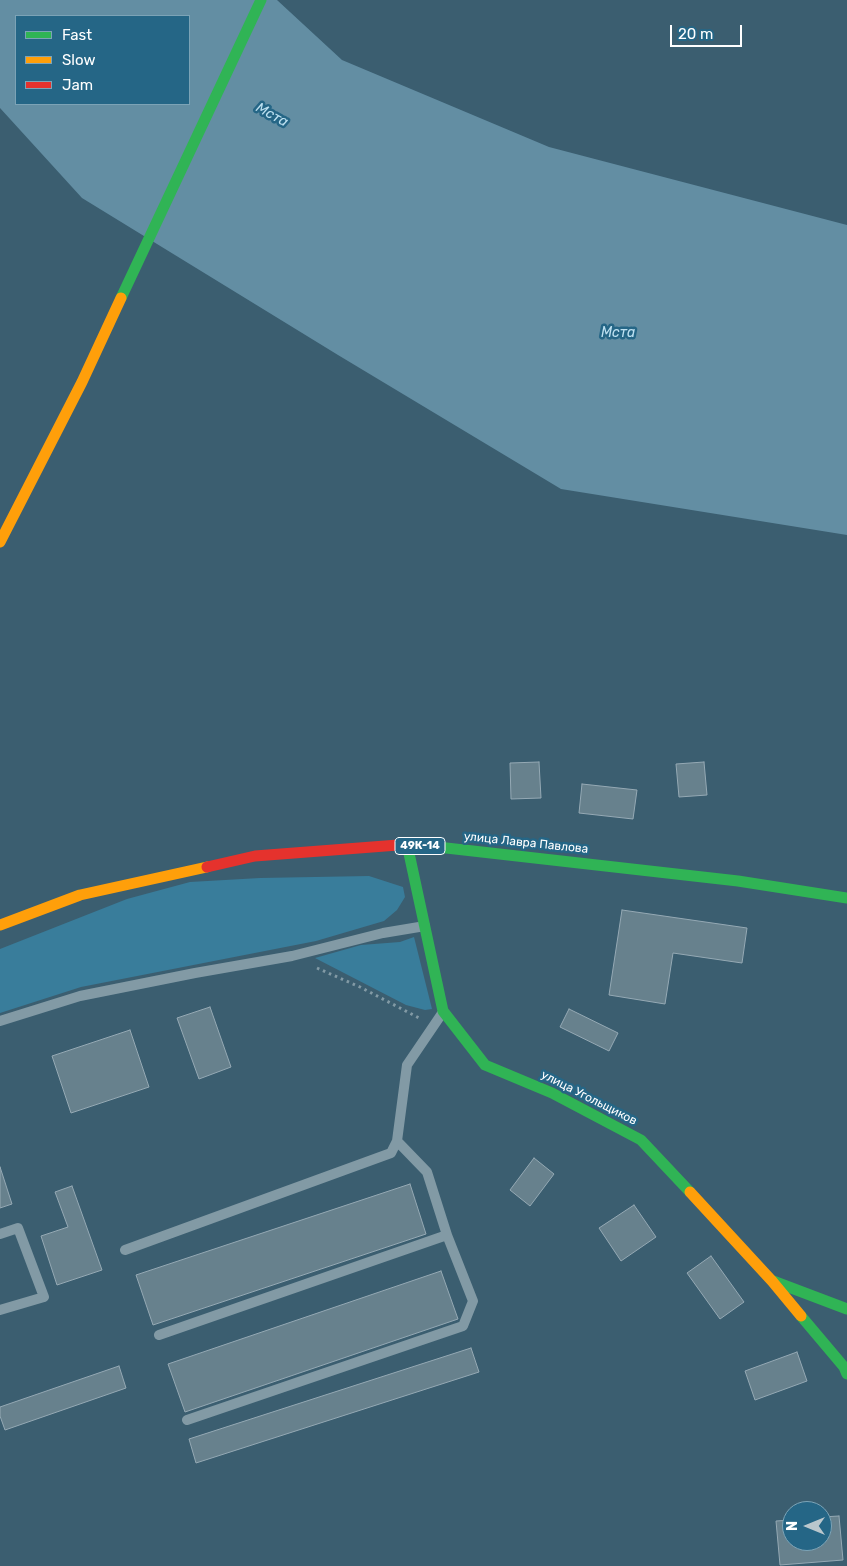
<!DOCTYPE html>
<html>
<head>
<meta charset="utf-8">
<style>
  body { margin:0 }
  #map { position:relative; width:847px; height:1566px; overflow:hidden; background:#3b5e70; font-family:Rubik,sans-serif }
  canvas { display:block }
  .legend { position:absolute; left:15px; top:15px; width:175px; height:90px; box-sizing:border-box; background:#256686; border:1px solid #7ca3b6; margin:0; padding:6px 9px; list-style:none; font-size:15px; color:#fff }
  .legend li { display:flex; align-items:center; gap:10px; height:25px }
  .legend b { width:25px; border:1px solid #7ca3b6 }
  .north { position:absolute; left:782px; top:1501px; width:50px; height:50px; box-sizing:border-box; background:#256686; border:1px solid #7ca3b6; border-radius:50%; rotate:270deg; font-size:14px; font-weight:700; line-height:20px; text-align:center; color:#fff }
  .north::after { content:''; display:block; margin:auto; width:18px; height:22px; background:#bac7cd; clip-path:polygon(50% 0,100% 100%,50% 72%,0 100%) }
  .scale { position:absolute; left:670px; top:25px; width:72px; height:22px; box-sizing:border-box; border:2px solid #fff; border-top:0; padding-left:6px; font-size:15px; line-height:18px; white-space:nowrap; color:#fff; -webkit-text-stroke:4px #256686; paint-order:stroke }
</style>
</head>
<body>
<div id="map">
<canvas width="847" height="1566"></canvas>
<ul class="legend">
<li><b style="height:6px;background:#30b455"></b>Fast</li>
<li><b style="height:6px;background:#ff9f0a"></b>Slow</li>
<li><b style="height:6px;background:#e5322d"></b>Jam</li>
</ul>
<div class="north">N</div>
<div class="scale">20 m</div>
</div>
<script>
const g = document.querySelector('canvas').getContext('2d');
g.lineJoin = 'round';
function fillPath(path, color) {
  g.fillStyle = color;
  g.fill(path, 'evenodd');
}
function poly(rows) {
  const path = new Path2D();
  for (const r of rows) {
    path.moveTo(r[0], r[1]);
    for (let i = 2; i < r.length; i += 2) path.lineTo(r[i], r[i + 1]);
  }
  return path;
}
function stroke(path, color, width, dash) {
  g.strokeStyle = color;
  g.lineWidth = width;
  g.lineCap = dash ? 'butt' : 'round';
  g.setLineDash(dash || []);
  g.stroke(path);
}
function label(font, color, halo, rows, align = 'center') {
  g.font = font + ' Rubik,sans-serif';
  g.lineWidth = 5;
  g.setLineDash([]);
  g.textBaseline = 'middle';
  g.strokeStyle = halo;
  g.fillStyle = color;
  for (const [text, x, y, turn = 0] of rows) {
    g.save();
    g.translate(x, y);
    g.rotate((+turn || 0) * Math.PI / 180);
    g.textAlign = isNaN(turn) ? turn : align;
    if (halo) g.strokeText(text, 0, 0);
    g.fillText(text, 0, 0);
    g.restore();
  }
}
fillPath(poly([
  [369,876,403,887,405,897,397,910,384,921,316,941,81,987,0,1013,0,949,127,899,190,882,260,878],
  [414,937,432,1009,425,1010,406,1005,315,958,361,945,400,942]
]), '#397d9b');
fillPath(poly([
  [0,0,277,0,342,60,549,147,847,225,847,535,561,489,338,355,82,198,0,108],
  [16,16,189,16,189,104,16,104]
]), '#638ea3');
const building = poly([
  [539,762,541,798,511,799,510,763,539,762],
  [704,762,707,795,679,797,676,764,704,762],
  [582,784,637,790,633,819,579,813,582,784],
  [622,910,747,928,742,963,673,953,665,1004,609,995,622,910],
  [210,1007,231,1067,199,1079,177,1018,210,1007],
  [569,1009,618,1033,609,1051,560,1027,569,1009],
  [130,1030,149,1087,71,1113,52,1056,130,1030],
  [534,1158,554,1174,530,1206,510,1190,534,1158],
  [0,1167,12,1204,0,1208,0,1167],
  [410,1184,426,1234,153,1325,136,1275,410,1184],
  [72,1186,102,1270,57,1285,41,1236,68,1227,55,1192,72,1186],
  [634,1205,656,1237,621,1261,599,1228,634,1205],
  [711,1256,744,1302,720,1319,687,1273,711,1256],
  [441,1271,458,1319,185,1412,168,1364,441,1271],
  [471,1348,479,1372,196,1463,189,1439,471,1348],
  [797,1352,807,1381,755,1400,745,1371,797,1352],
  [119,1366,126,1388,5,1430,0,1416,0,1407,119,1366],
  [839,1516,843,1560,780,1565,776,1521,792,1520,792,1541,822,1541,822,1517,839,1516]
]);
fillPath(building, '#67818d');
stroke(building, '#95a9b4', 1);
stroke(poly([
  [317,968,360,987,419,1018]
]), '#829aa5', 3, [2.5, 4]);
stroke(poly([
  [0,1021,80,996,195,973,292,956,383,933,425,926],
  [0,1234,18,1228,44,1297,0,1310],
  [125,1250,391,1153,397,1141,407,1065,443,1012],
  [159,1335,447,1235,427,1172,397,1141],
  [187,1420,463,1326,473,1301,447,1235]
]), '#829aa5', 10);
stroke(poly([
  [121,298,261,0],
  [407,844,443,1011,485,1065,552,1093,641,1140,690,1192],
  [411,844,738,881,847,898],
  [773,1281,847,1309],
  [801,1316,844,1367,847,1374]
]), '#30b455', 11);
stroke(poly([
  [0,542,82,382,121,298],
  [0,925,80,895,207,867],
  [690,1192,772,1281,801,1316]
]), '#ff9f0a', 11);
stroke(poly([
  [207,867,255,856,411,844]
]), '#e5322d', 11);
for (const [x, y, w] of [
  [420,846,50]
]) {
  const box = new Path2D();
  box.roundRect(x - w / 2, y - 8.5, w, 17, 4);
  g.fillStyle = '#256686';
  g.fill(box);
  stroke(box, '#fff', 1);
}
label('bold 11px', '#fff', null, [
  ["49К-14",420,846]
]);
label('12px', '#fff', '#256686', [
  ["улица Лавра Павлова",526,843,6],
  ["улица Угольщиков",589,1098,27]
]);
label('italic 14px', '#bee1f1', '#256686', [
  ["Мста",272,115,29],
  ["Мста",618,333]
]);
</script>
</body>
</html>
